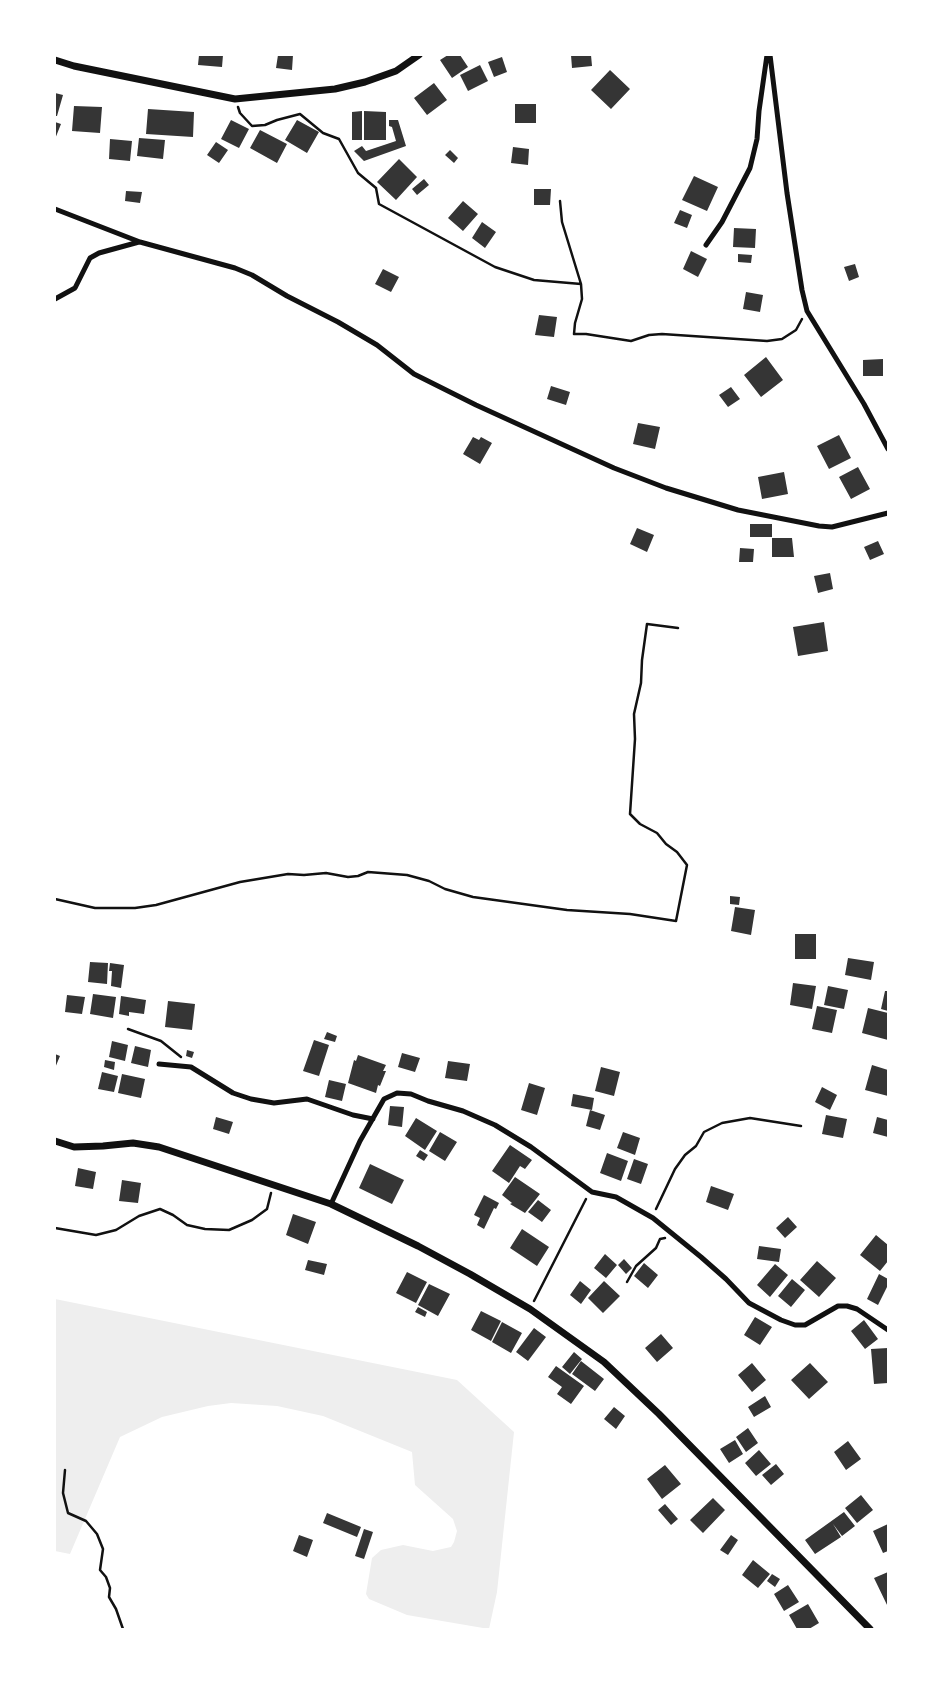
<!DOCTYPE html>
<html>
<head>
<meta charset="utf-8">
<style>
  body { margin:0 }
  #map { position:relative; width:943px; height:1684px; overflow:hidden; background:#fff; font-family:Poppins,sans-serif }
  canvas { display:block }
  .frame { position:absolute; inset:0; border:56px solid #fff; pointer-events:none }
</style>
</head>
<body>
<div id="map">
<canvas width="943" height="1684"></canvas>
<div class="frame"></div>
</div>
<script>
const g = document.querySelector('canvas').getContext('2d');
g.lineJoin = 'round';
function fillPath(path, color) {
  g.fillStyle = color;
  g.fill(path, 'evenodd');
}
function poly(rows) {
  const path = new Path2D();
  for (const r of rows) {
    path.moveTo(r[0], r[1]);
    for (let i = 2; i < r.length; i += 2) path.lineTo(r[i], r[i + 1]);
  }
  return path;
}
function stroke(path, color, width, dash) {
  g.strokeStyle = color;
  g.lineWidth = width;
  g.lineCap = dash ? 'butt' : 'round';
  g.setLineDash(dash || []);
  g.stroke(path);
}
fillPath(poly([
  [55,1299,457,1380,514,1432,497,1592,489,1629,407,1615,369,1599,366,1594,372,1558,381,1550,403,1545,433,1551,451,1547,454,1542,457,1531,453,1519,415,1485,412,1452,323,1416,277,1406,231,1403,208,1406,162,1417,120,1437,70,1554,55,1551]
]), '#eee');
fillPath(poly([
  [199,55,223,55,222,67,198,65],
  [278,55,293,55,292,70,276,68],
  [448,55,460,55,468,67,452,78,440,60],
  [571,55,591,55,592,66,572,68],
  [502,57,507,72,494,77,488,62],
  [480,65,488,81,468,91,460,75],
  [610,70,630,89,611,109,591,90],
  [434,83,447,100,427,115,414,98],
  [55,93,63,95,57,116,55,116],
  [515,104,536,104,536,123,515,123],
  [74,106,102,107,100,133,72,131],
  [148,109,194,112,193,137,146,134],
  [362,111,362,140,352,140,352,112],
  [364,111,386,112,386,140,364,140],
  [231,120,249,129,239,148,221,139],
  [297,120,319,132,307,153,285,140],
  [389,120,398,120,406,146,364,161,354,151,362,146,366,151,396,141,392,127,389,126],
  [55,122,61,124,55,139],
  [260,130,287,144,277,163,250,148],
  [139,138,165,140,163,159,137,156],
  [110,139,132,141,130,161,109,159],
  [216,142,228,150,219,163,207,155],
  [513,147,529,149,528,165,511,163],
  [450,150,458,158,454,163,445,155],
  [399,159,417,177,396,200,377,182],
  [694,176,718,187,707,211,682,200],
  [424,179,429,185,417,195,412,189],
  [534,189,551,189,550,205,534,205],
  [126,191,142,192,140,203,125,201],
  [463,201,478,214,463,231,448,218],
  [680,210,692,215,687,228,674,223],
  [482,222,496,232,485,248,472,238],
  [734,228,756,229,755,248,733,247],
  [691,251,707,259,698,277,683,269],
  [738,254,752,255,751,263,738,262],
  [855,264,859,277,849,281,844,267],
  [383,269,399,277,391,292,375,284],
  [746,292,763,295,760,312,743,309],
  [539,315,557,317,554,337,535,335],
  [766,357,783,380,761,397,744,375],
  [883,359,883,376,863,376,863,360],
  [551,386,570,392,566,405,547,399],
  [731,387,740,399,728,407,719,395],
  [638,423,660,427,655,449,633,444],
  [839,435,851,458,829,469,817,446],
  [473,437,479,440,481,437,492,443,480,464,463,454],
  [858,467,870,489,851,499,839,477],
  [784,472,788,494,762,499,758,477],
  [750,524,772,524,772,537,750,537],
  [637,528,654,535,647,552,630,544],
  [772,538,792,538,794,557,772,557],
  [878,541,884,554,870,560,864,547],
  [740,548,754,549,753,562,739,562],
  [830,573,833,589,818,593,814,576],
  [824,622,828,651,798,656,793,627],
  [730,896,740,897,739,905,730,904],
  [735,907,755,910,751,935,731,931],
  [795,934,816,934,816,959,795,959],
  [848,958,874,962,871,980,845,975],
  [90,962,108,963,107,984,88,982],
  [110,963,124,965,121,988,111,986,112,971,109,971],
  [793,983,816,986,812,1009,790,1005],
  [828,986,848,990,844,1009,824,1005],
  [885,991,888,991,888,1011,881,1009],
  [93,994,116,997,113,1018,90,1014],
  [67,995,85,997,82,1014,65,1012],
  [121,996,146,1000,144,1014,129,1012,129,1016,119,1014],
  [168,1001,195,1004,192,1030,165,1027],
  [817,1006,837,1010,832,1033,812,1029],
  [868,1008,888,1013,888,1040,862,1033],
  [327,1032,337,1036,335,1042,324,1039],
  [314,1040,329,1045,319,1076,303,1071],
  [112,1041,128,1045,125,1061,109,1057],
  [135,1046,151,1050,148,1067,131,1063],
  [187,1050,194,1052,192,1058,186,1056],
  [402,1053,420,1058,415,1072,398,1067],
  [55,1054,60,1056,55,1068],
  [358,1055,386,1065,383,1071,386,1071,380,1086,378,1085,376,1093,348,1083,354,1060,356,1061],
  [105,1060,115,1062,114,1070,104,1067],
  [448,1061,470,1064,467,1081,445,1078],
  [872,1065,888,1070,888,1096,865,1090],
  [601,1067,620,1072,614,1096,595,1091],
  [102,1072,118,1076,114,1092,98,1089],
  [122,1074,145,1079,141,1098,118,1093],
  [329,1080,346,1084,342,1101,325,1097],
  [529,1083,545,1088,537,1115,521,1110],
  [822,1087,837,1095,830,1110,815,1102],
  [573,1094,594,1098,592,1110,571,1106],
  [390,1106,404,1107,402,1127,388,1125],
  [590,1110,605,1115,600,1130,586,1126],
  [826,1115,847,1119,843,1138,822,1134],
  [216,1117,233,1122,229,1134,213,1129],
  [877,1117,888,1120,888,1137,873,1133],
  [416,1118,437,1131,425,1150,405,1136],
  [440,1132,457,1142,445,1161,429,1151],
  [623,1132,640,1138,635,1155,617,1148],
  [510,1145,532,1160,525,1169,520,1166,509,1183,492,1171],
  [420,1150,428,1155,424,1161,416,1156],
  [607,1153,628,1161,621,1181,600,1173],
  [634,1159,648,1164,641,1184,627,1179],
  [370,1164,404,1180,392,1204,359,1188],
  [78,1168,96,1172,93,1189,75,1186],
  [515,1177,540,1194,525,1213,510,1204,512,1203,502,1195],
  [122,1180,141,1183,138,1203,119,1201],
  [711,1186,734,1194,728,1210,706,1202],
  [484,1195,499,1203,496,1209,494,1208,484,1229,477,1225,480,1218,474,1215],
  [538,1200,551,1210,542,1222,528,1212],
  [293,1214,316,1222,308,1244,286,1235],
  [788,1217,797,1227,785,1238,776,1228],
  [522,1229,549,1247,537,1266,510,1248],
  [876,1235,888,1245,888,1261,880,1271,860,1255],
  [759,1246,781,1249,779,1262,757,1259],
  [605,1254,617,1265,606,1278,594,1268],
  [624,1259,632,1268,626,1274,618,1265],
  [308,1260,327,1264,324,1275,305,1270],
  [817,1261,836,1278,819,1297,800,1280],
  [644,1263,658,1275,648,1288,634,1276],
  [775,1264,788,1275,770,1297,757,1285],
  [407,1272,427,1282,416,1303,396,1293],
  [879,1274,888,1279,888,1285,878,1305,867,1299],
  [792,1279,805,1290,791,1307,778,1296],
  [580,1281,591,1290,581,1304,570,1295],
  [604,1281,620,1296,603,1313,588,1298],
  [429,1284,450,1294,438,1316,418,1305],
  [418,1307,427,1312,425,1317,415,1312],
  [481,1311,501,1321,491,1341,471,1330],
  [755,1317,772,1327,760,1345,744,1335],
  [864,1320,878,1339,865,1349,851,1331],
  [502,1322,522,1333,511,1353,492,1342],
  [534,1328,546,1337,528,1361,516,1352],
  [661,1334,673,1348,657,1362,645,1348],
  [888,1348,888,1383,874,1384,871,1349],
  [574,1352,582,1359,570,1374,562,1367],
  [581,1361,604,1379,595,1391,572,1374],
  [752,1363,766,1380,752,1392,738,1375],
  [810,1363,828,1382,809,1399,791,1380],
  [556,1366,584,1386,571,1404,557,1394,562,1387,548,1377],
  [765,1396,771,1407,754,1417,748,1407],
  [614,1407,625,1416,616,1429,604,1419],
  [748,1428,758,1443,746,1452,736,1437],
  [735,1440,743,1454,729,1463,720,1449],
  [848,1441,861,1459,846,1470,834,1452],
  [759,1450,771,1464,756,1476,745,1463],
  [776,1464,784,1474,771,1485,762,1475],
  [665,1465,681,1484,662,1499,647,1479],
  [861,1495,873,1510,857,1523,845,1508],
  [713,1498,725,1510,703,1533,690,1520],
  [665,1504,678,1519,671,1525,658,1510],
  [844,1512,855,1526,842,1536,833,1524,841,1537,815,1554,805,1540],
  [327,1513,361,1527,357,1537,323,1523],
  [888,1524,888,1551,883,1553,873,1531],
  [364,1529,373,1532,364,1559,355,1556],
  [299,1535,313,1540,307,1557,293,1551],
  [731,1535,738,1540,728,1555,720,1550],
  [753,1560,770,1574,758,1588,742,1575],
  [888,1572,888,1607,874,1578],
  [772,1574,780,1579,775,1587,767,1581],
  [788,1585,799,1602,784,1611,774,1594],
  [808,1604,819,1623,809,1629,797,1629,789,1615]
]), '#353535');
stroke(poly([
  [238,107,240,113,252,126,265,125,277,120,300,114,323,133,339,139,358,173,376,188,379,204,495,267,534,280,581,284,582,299,575,323,574,334,586,334,631,341,649,335,662,334,767,341,782,339,796,330,802,319],
  [560,201,562,222,581,284],
  [55,899,95,908,135,908,156,905,240,882,288,874,304,875,326,873,348,877,358,876,368,872,407,875,429,881,445,889,473,897,567,910,630,914,676,921,687,865,677,852,666,844,657,833,640,824,630,814,635,739,634,714,641,683,642,660,647,624,678,628],
  [128,1029,161,1041,181,1057],
  [656,1209,675,1169,685,1155,696,1146,704,1132,722,1123,750,1118,801,1126],
  [55,1228,96,1235,116,1230,139,1216,160,1209,173,1215,187,1225,205,1229,229,1230,252,1220,267,1209,271,1193],
  [627,1282,636,1266,656,1248,660,1239,665,1238],
  [534,1301,586,1199],
  [65,1470,63,1493,68,1513,86,1521,97,1534,103,1549,100,1570,106,1577,110,1588,109,1597,116,1609,123,1629]
]), '#111', 2.5);
stroke(poly([
  [770,55,787,193,802,290,807,311,864,404,888,449],
  [55,209,140,242,235,268,252,275,287,296,338,322,377,345,414,374,476,405,614,468,666,488,738,510,819,526,832,527,888,513],
  [706,245,722,222,750,168,757,139,759,111,767,55],
  [55,299,75,288,90,258,99,253,139,242],
  [159,1064,191,1067,233,1093,251,1099,274,1103,307,1099,353,1115,373,1119],
  [331,1204,360,1141,384,1099,397,1093,411,1094,428,1101,463,1111,495,1125,531,1147,592,1192,616,1197,653,1218,701,1257,726,1279,749,1303,781,1320,795,1325,805,1325,838,1306,847,1306,857,1309,888,1330]
]), '#111', 5);
stroke(poly([
  [55,60,74,66,235,99,335,89,365,82,396,71,419,55],
  [55,1141,74,1147,103,1146,133,1143,159,1147,331,1204,418,1246,470,1274,530,1309,604,1362,659,1414,870,1629]
]), '#111', 7);
</script>
</body>
</html>
